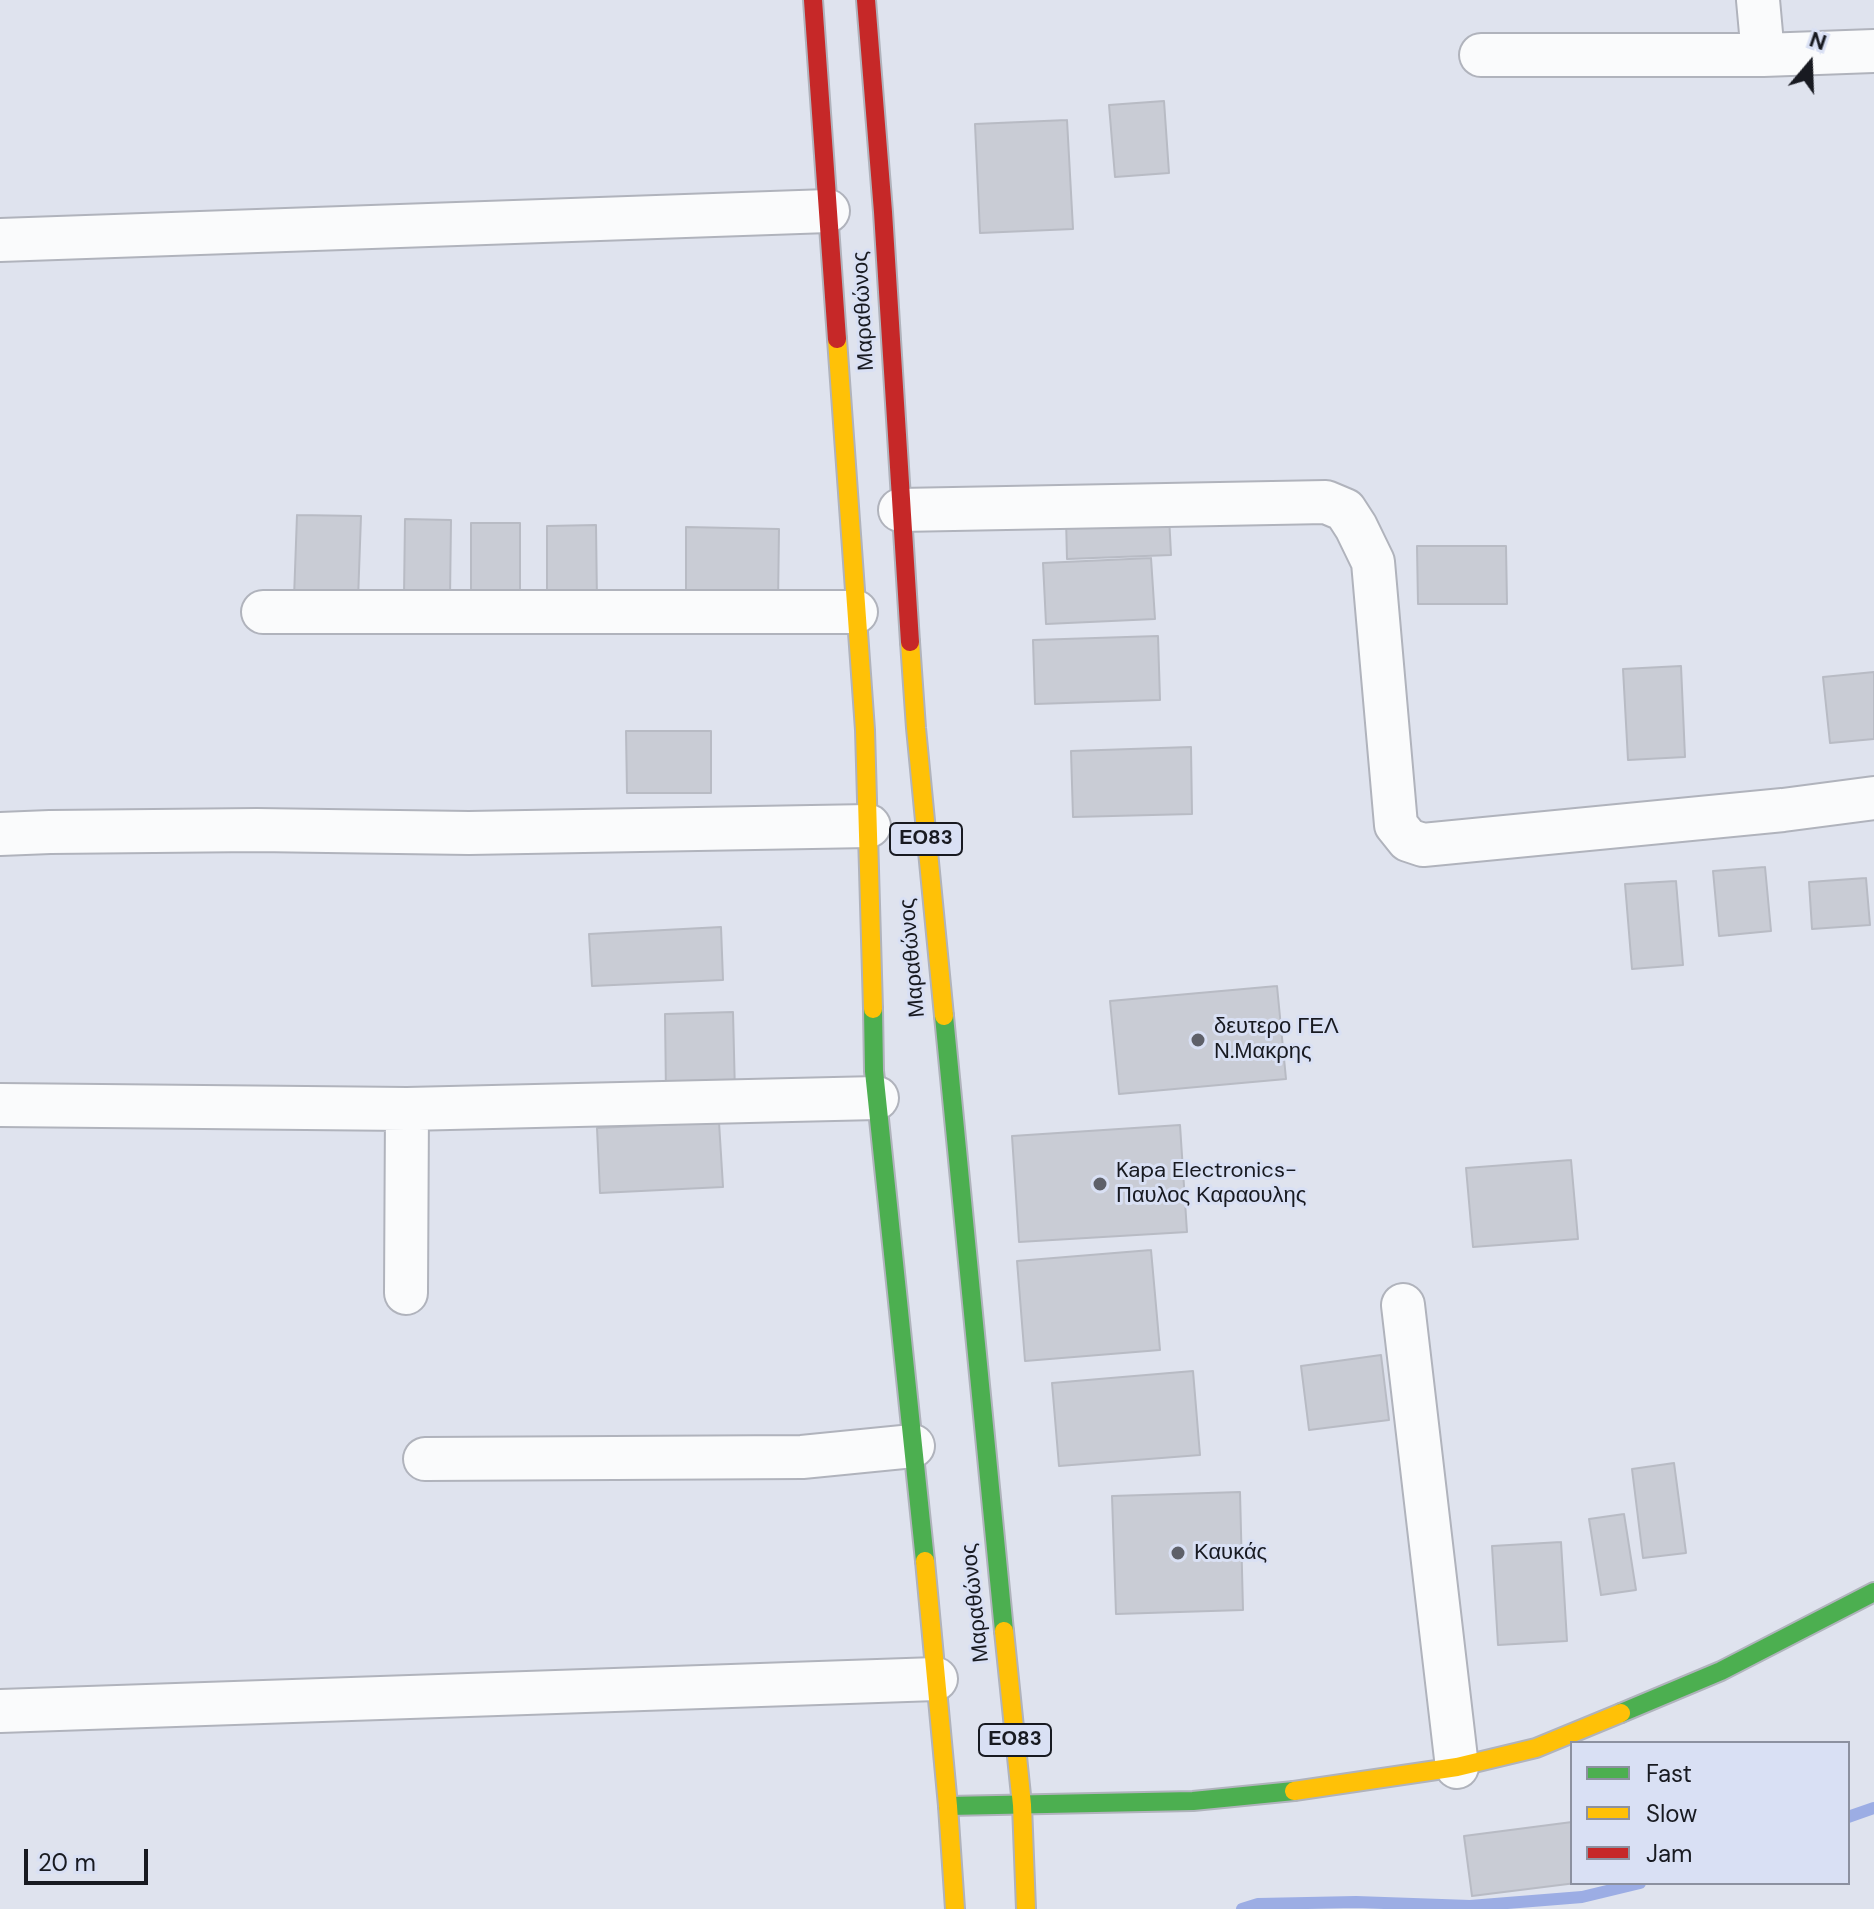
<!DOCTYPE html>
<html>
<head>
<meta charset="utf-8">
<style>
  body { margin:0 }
  #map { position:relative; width:1874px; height:1909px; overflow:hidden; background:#dfe3ee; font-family:"DM Sans",sans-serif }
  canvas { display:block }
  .legend { position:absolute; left:1570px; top:1741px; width:280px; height:144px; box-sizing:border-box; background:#d9e0f4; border:2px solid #8c91a0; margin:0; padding:10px 14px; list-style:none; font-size:24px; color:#181a21 }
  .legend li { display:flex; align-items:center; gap:16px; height:40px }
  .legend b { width:40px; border:2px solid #8c91a0 }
  .north { position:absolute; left:1770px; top:24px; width:80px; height:80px; -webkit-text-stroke:6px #d9e0f4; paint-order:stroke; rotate:19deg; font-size:22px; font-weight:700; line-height:32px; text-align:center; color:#181a21 }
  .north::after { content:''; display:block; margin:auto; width:28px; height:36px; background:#181a21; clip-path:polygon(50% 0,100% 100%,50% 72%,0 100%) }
  .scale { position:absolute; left:24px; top:1849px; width:124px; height:36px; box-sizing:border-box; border:4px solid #181a21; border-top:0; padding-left:10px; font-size:24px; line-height:28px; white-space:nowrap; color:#181a21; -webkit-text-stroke:6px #d9e0f4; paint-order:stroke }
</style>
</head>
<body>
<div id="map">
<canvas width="1874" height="1909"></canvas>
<ul class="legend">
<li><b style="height:10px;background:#4caf50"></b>Fast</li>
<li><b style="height:10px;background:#ffc107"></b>Slow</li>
<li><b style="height:10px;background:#c62828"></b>Jam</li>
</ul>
<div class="north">N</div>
<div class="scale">20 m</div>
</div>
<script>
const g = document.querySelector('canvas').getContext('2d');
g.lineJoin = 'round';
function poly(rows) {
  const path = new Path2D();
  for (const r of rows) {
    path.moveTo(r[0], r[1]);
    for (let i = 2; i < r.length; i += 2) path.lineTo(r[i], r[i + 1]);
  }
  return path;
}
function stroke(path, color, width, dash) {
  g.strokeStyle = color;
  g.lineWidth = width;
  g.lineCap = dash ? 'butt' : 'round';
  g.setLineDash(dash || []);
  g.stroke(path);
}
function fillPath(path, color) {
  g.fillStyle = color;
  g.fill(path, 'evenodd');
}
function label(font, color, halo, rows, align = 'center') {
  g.font = font + ' "DM Sans",sans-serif';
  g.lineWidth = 6;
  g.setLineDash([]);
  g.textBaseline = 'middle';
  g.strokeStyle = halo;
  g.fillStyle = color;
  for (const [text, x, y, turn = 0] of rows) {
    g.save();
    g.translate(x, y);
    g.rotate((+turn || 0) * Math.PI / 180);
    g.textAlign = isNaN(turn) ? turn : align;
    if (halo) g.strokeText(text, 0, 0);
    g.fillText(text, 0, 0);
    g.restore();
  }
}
stroke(poly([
  [1848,1817,1874,1808],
  [1242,1909,1258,1904,1356,1902,1470,1906,1582,1897,1640,1883]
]), '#9cade4', 12);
const building = poly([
  [1164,101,1169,173,1115,177,1109,105,1164,101],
  [1067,120,1073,229,980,233,975,124,1067,120],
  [297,515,361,516,358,600,294,598,297,515],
  [1169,516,1171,555,1067,559,1066,519,1169,516],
  [405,519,451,520,450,598,404,596,405,519],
  [471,523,520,523,520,601,471,601,471,523],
  [596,525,597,603,547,604,547,526,596,525],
  [686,527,779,529,778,603,686,602,686,527],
  [1417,546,1506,546,1507,604,1418,604,1417,546],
  [1151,558,1155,619,1046,624,1043,563,1151,558],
  [1158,636,1160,700,1035,704,1033,640,1158,636],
  [1681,666,1685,757,1628,760,1623,669,1681,666],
  [1874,672,1874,739,1830,743,1823,677,1874,672],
  [626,731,711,731,711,793,627,793,626,731],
  [1191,747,1192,814,1073,817,1071,751,1191,747],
  [1765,867,1771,931,1719,936,1713,871,1765,867],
  [1866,878,1870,925,1812,929,1809,882,1866,878],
  [1676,881,1683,965,1632,969,1625,884,1676,881],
  [721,927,723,980,592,986,589,934,721,927],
  [1277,986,1286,1079,1119,1094,1110,1001,1277,986],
  [733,1012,735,1094,666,1095,665,1014,733,1012],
  [719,1122,723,1187,600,1193,597,1128,719,1122],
  [1180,1125,1187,1232,1019,1242,1012,1136,1180,1125],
  [1571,1160,1578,1239,1473,1247,1466,1168,1571,1160],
  [1151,1250,1160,1350,1025,1361,1017,1261,1151,1250],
  [1381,1355,1389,1420,1309,1430,1301,1366,1381,1355],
  [1193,1371,1200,1455,1059,1466,1052,1383,1193,1371],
  [1674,1463,1686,1553,1643,1558,1632,1469,1674,1463],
  [1240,1492,1243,1610,1116,1614,1112,1496,1240,1492],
  [1624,1514,1636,1590,1601,1595,1589,1519,1624,1514],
  [1561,1542,1567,1641,1498,1645,1492,1546,1561,1542],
  [1572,1822,1572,1883,1576,1883,1472,1896,1464,1836,1572,1822]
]);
fillPath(building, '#c9ccd5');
stroke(building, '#b8bbc4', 2);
const street = poly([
  [1758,0,1763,55],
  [1481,55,1763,55,1874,51],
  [0,240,828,211],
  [900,510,1326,502,1345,510,1356,527,1373,562,1396,825,1408,840,1423,845,1783,810,1874,798],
  [263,612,856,612],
  [0,834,50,832,257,830,469,833,869,826],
  [0,1105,407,1109,877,1098],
  [406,1293,407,1109],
  [1403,1305,1457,1767],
  [425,1459,802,1457,913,1446],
  [0,1711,936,1679]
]);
const fast = poly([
  [873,1009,874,1071,925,1561],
  [944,1016,1004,1631],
  [1621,1713,1721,1671,1874,1592],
  [948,1806,1193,1801,1294,1791]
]);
const slow = poly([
  [837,339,865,730,873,1009],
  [910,642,916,728,944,1016],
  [925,1561,948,1806,955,1909],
  [1004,1631,1022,1805,1026,1909],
  [1294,1791,1457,1767,1536,1748,1621,1713]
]);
const jam = poly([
  [813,0,837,339],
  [866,0,883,212,910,642]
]);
stroke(street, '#b0b3bc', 46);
stroke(fast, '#b0b3bc', 22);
stroke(slow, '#b0b3bc', 22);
stroke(jam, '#b0b3bc', 22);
stroke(street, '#fafbfc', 42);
stroke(fast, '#4caf50', 18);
stroke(slow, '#ffc107', 18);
stroke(jam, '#c62828', 18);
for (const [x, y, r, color] of [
  [1198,1040,8,"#5e6069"],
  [1100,1184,8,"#5e6069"],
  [1178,1553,8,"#5e6069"]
]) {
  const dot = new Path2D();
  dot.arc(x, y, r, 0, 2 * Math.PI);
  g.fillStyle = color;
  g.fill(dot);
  stroke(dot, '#d9e0f4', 3);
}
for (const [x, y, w] of [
  [926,839,72],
  [1015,1740,72]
]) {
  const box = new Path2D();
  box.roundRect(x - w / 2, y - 16, w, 32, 6);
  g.fillStyle = '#d9e0f4';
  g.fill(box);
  stroke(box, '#181a21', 2);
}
label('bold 20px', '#181a21', null, [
  ["ΕΟ83",926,839],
  ["ΕΟ83",1015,1740]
]);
label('22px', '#181a21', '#d9e0f4', [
  ["Μαραθώνος",864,311,-93],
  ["Μαραθώνος",913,958,-95],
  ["Μαραθώνος",976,1603,-96]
]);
label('22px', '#181a21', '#d9e0f4', [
  ["δευτερο ΓΕΛ",1214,1027],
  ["Ν.Μακρης",1214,1052],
  ["Kapa Electronics-",1116,1171],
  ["Παυλος Καραουλης",1116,1196],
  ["Καυκάς",1194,1553]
], 'left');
</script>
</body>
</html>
